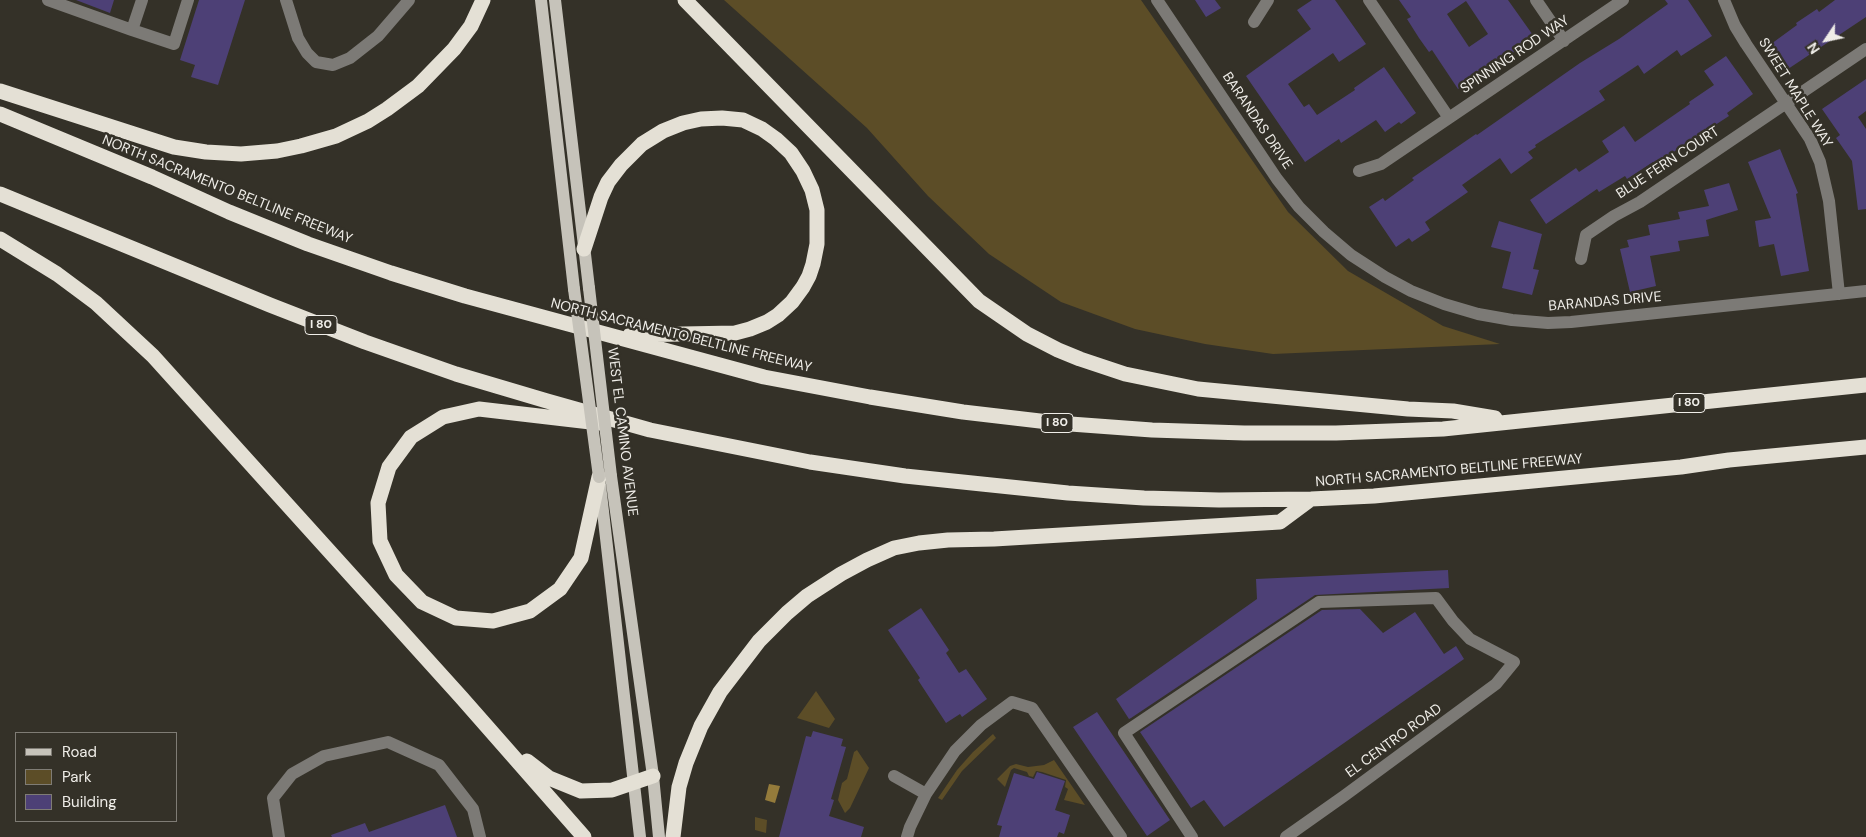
<!DOCTYPE html>
<html>
<head>
<meta charset="utf-8">
<style>
  body { margin:0 }
  #map { position:relative; width:1866px; height:837px; overflow:hidden; background:#343128; font-family:"DM Sans",sans-serif }
  canvas { display:block }
  .legend { position:absolute; left:15px; top:732px; width:162px; height:90px; box-sizing:border-box; background:#343128; border:1px solid #7f7c75; margin:0; padding:6px 9px; list-style:none; font-size:15px; color:#efede8 }
  .legend li { display:flex; align-items:center; gap:10px; height:25px }
  .legend b { width:25px; border:1px solid #7f7c75 }
  .north { position:absolute; left:1801px; top:15px; width:50px; height:50px; -webkit-text-stroke:4px #343128; paint-order:stroke; rotate:236deg; font-size:14px; font-weight:700; line-height:20px; text-align:center; color:#efede8 }
  .north::after { content:''; display:block; margin:auto; width:18px; height:22px; background:#efede8; clip-path:polygon(50% 0,100% 100%,50% 72%,0 100%) }
</style>
</head>
<body>
<div id="map">
<canvas width="1866" height="837"></canvas>
<ul class="legend">
<li><b style="height:6px;background:#c6c3ba"></b>Road</li>
<li><b style="height:14px;background:#5c4d27"></b>Park</li>
<li><b style="height:14px;background:#4d4076"></b>Building</li>
</ul>
<div class="north">N</div>
</div>
<script>
const g = document.querySelector('canvas').getContext('2d');
g.lineJoin = 'round';
function fillPath(path, color) {
  g.fillStyle = color;
  g.fill(path, 'evenodd');
}
function poly(rows) {
  const path = new Path2D();
  for (const r of rows) {
    path.moveTo(r[0], r[1]);
    for (let i = 2; i < r.length; i += 2) path.lineTo(r[i], r[i + 1]);
  }
  return path;
}
function stroke(path, color, width, dash) {
  g.strokeStyle = color;
  g.lineWidth = width;
  g.lineCap = dash ? 'butt' : 'round';
  g.setLineDash(dash || []);
  g.stroke(path);
}
function label(font, color, halo, rows, align = 'center') {
  g.font = font + ' "DM Sans",sans-serif';
  g.lineWidth = 5;
  g.setLineDash([]);
  g.textBaseline = 'middle';
  g.strokeStyle = halo;
  g.fillStyle = color;
  for (const [text, x, y, turn = 0] of rows) {
    g.save();
    g.translate(x, y);
    g.rotate((+turn || 0) * Math.PI / 180);
    g.textAlign = isNaN(turn) ? turn : align;
    if (halo) g.strokeText(text, 0, 0);
    g.fillText(text, 0, 0);
    g.restore();
  }
}
fillPath(poly([
  [724,0,1141,0,1288,212,1348,271,1443,326,1500,344,1273,354,1205,344,1135,329,1061,302,989,254,928,196,867,128],
  [816,691,835,719,829,728,797,718],
  [993,734,996,738,962,771,942,800,938,798,957,770,973,752],
  [857,750,869,768,850,808,845,813,838,800,842,783,847,779,854,752],
  [1054,760,1085,805,1064,800,1068,789,1065,787,1066,780,1042,772,1036,771,1033,777,1029,776,1027,772,1014,768,1011,770,1005,787,997,779,1010,766,1016,764,1028,767,1044,765],
  [755,817,767,820,766,833,755,830]
]), '#5c4d27');
fillPath(poly([
  [769,784,780,786,775,803,765,800]
]), '#947b3b');
fillPath(poly([
  [76,0,114,0,110,13],
  [199,0,245,0,218,85,191,77,195,65,180,60],
  [1195,0,1215,0,1221,8,1206,17],
  [1312,0,1335,0,1366,44,1339,62,1333,53,1288,84,1304,107,1309,104,1317,115,1355,90,1354,88,1384,67,1416,113,1401,124,1399,122,1385,132,1376,120,1341,143,1339,139,1305,162,1246,76,1311,29,1297,10],
  [1399,0,1508,0,1535,38,1458,89,1432,50,1429,52,1419,38,1407,19,1411,17],
  [1466,1,1488,34,1469,47,1447,14],
  [1665,0,1688,0,1712,36,1681,56,1677,50,1644,74,1638,65,1599,91,1605,100,1535,145,1536,147,1528,152,1533,158,1511,174,1500,158,1462,185,1468,192,1425,222,1430,230,1412,242,1409,238,1396,247,1369,207,1383,198,1385,201,1414,180,1412,178,1476,134,1477,135,1580,63,1619,39,1668,4],
  [1835,0,1866,0,1866,17,1788,69,1771,44,1797,25,1796,23,1817,9,1819,12],
  [1726,56,1753,94,1727,113,1729,116,1655,164,1653,162,1627,179,1625,176,1599,192,1597,189,1546,224,1530,200,1576,168,1579,172,1609,152,1602,141,1624,126,1635,142,1690,104,1689,102,1714,85,1704,71],
  [1866,79,1866,111,1858,117,1866,129,1866,209,1858,210,1852,161,1836,138,1840,135,1822,109],
  [1780,149,1798,193,1796,194,1809,271,1781,276,1774,244,1759,247,1755,221,1771,218,1748,162],
  [1729,183,1738,210,1706,220,1709,236,1678,241,1680,251,1650,256,1656,286,1630,292,1620,249,1629,247,1627,240,1650,235,1648,225,1680,219,1678,212,1709,206,1704,190],
  [1499,221,1542,234,1533,269,1539,270,1532,295,1502,288,1511,252,1491,247],
  [1448,570,1449,588,1315,595,1131,718,1129,719,1116,699,1257,599,1256,579],
  [921,608,949,650,946,653,959,673,966,669,987,699,962,717,960,714,946,723,918,680,920,678,888,630],
  [1360,609,1383,633,1415,612,1444,654,1456,646,1464,659,1224,827,1204,800,1191,808,1140,732,1322,610],
  [1097,712,1170,820,1147,836,1073,727],
  [813,731,843,739,841,746,846,747,831,799,834,800,829,816,864,827,861,837,779,837,806,736,811,737],
  [1037,772,1065,781,1055,810,1070,815,1064,834,1059,832,1057,837,999,837,1002,826,997,825,1014,773,1034,779],
  [445,805,457,837,332,837,331,835,365,823,369,832]
]), '#4d4076');
stroke(poly([
  [48,0,132,30,142,0],
  [286,0,298,38,307,53,316,62,333,65,350,58,378,36,409,0],
  [1157,0,1277,179,1299,207,1324,232,1351,255,1385,277,1411,291,1444,304,1478,314,1512,320,1548,323,1571,322,1866,291],
  [1369,0,1449,118],
  [1536,0,1564,41],
  [1724,0,1735,26,1746,44,1810,139,1820,162,1829,201,1839,294],
  [1254,22,1268,0],
  [132,30,174,44,188,0],
  [1359,171,1381,164,1623,0],
  [1581,259,1586,235,1614,216,1640,202,1866,49],
  [894,776,926,794],
  [279,837,273,798,292,774,324,756,388,742,439,765,473,809,480,837],
  [907,837,910,827,926,794,955,751,981,725,1012,702,1032,708,1121,837],
  [1192,837,1124,733,1319,602,1436,598,1453,621,1470,639,1514,662,1496,684,1344,796,1286,837]
]), '#7c7a76', 12);
stroke(poly([
  [541,0,574,289],
  [555,0,589,288],
  [611,476,653,776,659,837],
  [600,485,640,837]
]), '#c6c3ba', 12);
stroke(poly([
  [685,0,979,301,1027,334,1058,350,1080,359,1125,374,1198,389,1408,409,1453,411,1495,418],
  [0,91,174,147,206,152,241,154,277,151,301,146,336,136,368,121,387,109,418,86,454,49,471,26,483,0],
  [0,114,152,177,229,212,308,244,391,273,465,296,764,377,870,397,963,412,1057,423,1152,430,1244,433,1336,433,1443,429,1866,385],
  [0,194,270,305,365,342,456,374,547,401,650,430,810,462,905,476,1068,493,1144,498,1219,500,1311,499,1374,496,1681,467,1729,460,1866,447],
  [0,239,57,274,96,303,153,356,461,697,584,837],
  [584,249,601,197,608,182,621,165,642,144,663,131,683,123,701,119,722,118,743,120,762,129,776,139,791,153,803,171,812,190,817,210,817,244,813,264,809,276,803,287,792,302,778,315,767,322,750,329,735,333,630,335],
  [599,477,581,558,560,589,530,611,493,621,456,618,422,602,396,575,380,541,378,503,389,467,411,437,443,417,479,409,599,423],
  [527,761,549,778,581,791,612,790,653,776],
  [673,837,679,787,686,763,701,726,720,692,759,641,787,613,807,596,841,574,867,560,894,548,919,543,948,540,994,539,1280,522,1311,499]
]), '#e4e0d5', 15);
stroke(poly([
  [589,288,611,476],
  [574,289,599,477]
]), '#c6c3ba', 12);
for (const [x, y, w] of [
  [321,325,32],
  [1689,403,32],
  [1057,423,32]
]) {
  const box = new Path2D();
  box.roundRect(x - w / 2, y - 9.5, w, 19, 4);
  g.fillStyle = '#343128';
  g.fill(box);
  stroke(box, '#efede8', 1);
}
label('bold 12px', '#efede8', null, [
  ["I 80",321,325],
  ["I 80",1689,403],
  ["I 80",1057,423]
]);
label('14px', '#efede8', '#343128', [
  ["SPINNING ROD WAY",1515,55,-34],
  ["SWEET MAPLE WAY",1795,93,58],
  ["BARANDAS DRIVE",1257,121,56],
  ["BLUE FERN COURT",1668,163,-33],
  ["NORTH SACRAMENTO BELTLINE FREEWAY",227,190,22],
  ["BARANDAS DRIVE",1605,302,-5],
  ["NORTH SACRAMENTO BELTLINE FREEWAY",681,336,14],
  ["WEST EL CAMINO AVENUE",622,432,83],
  ["NORTH SACRAMENTO BELTLINE FREEWAY",1449,471,-5],
  ["EL CENTRO ROAD",1394,741,-36]
]);
</script>
</body>
</html>
